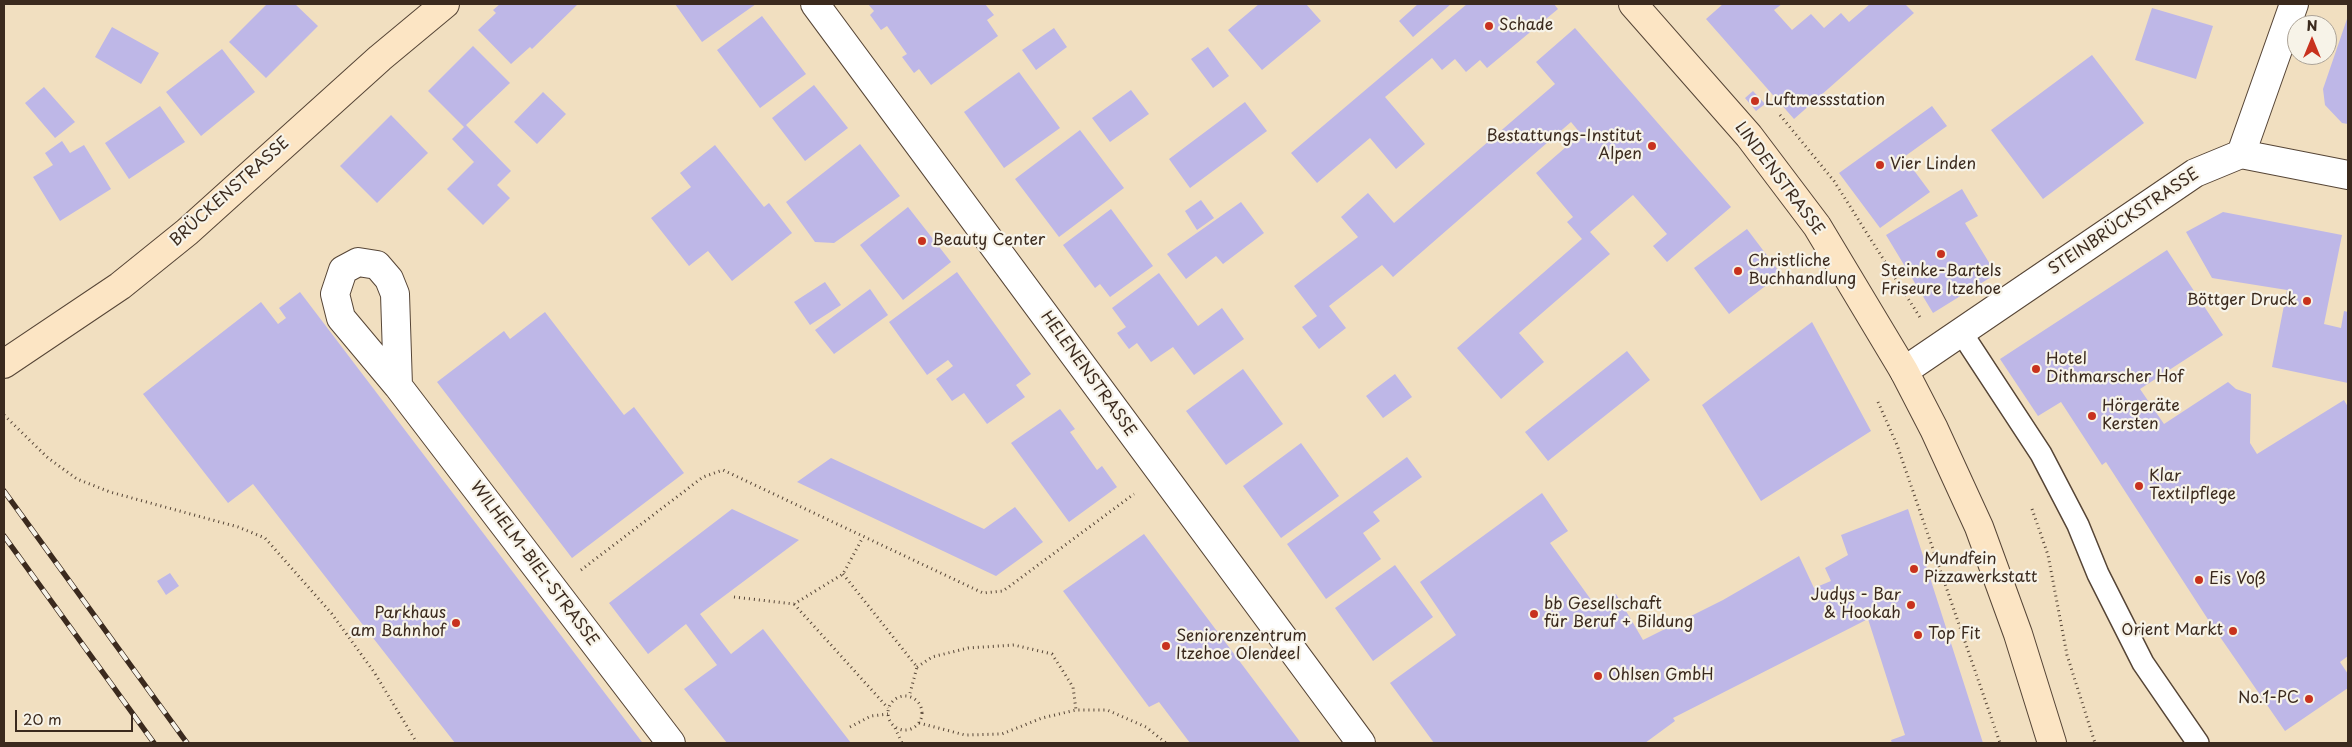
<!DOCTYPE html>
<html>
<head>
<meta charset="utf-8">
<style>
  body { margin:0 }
  #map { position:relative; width:2352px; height:747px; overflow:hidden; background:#f1dfc0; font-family:"Playpen Sans",sans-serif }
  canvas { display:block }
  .frame { position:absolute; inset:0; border:5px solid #3b2a1e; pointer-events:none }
  .north { position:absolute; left:2287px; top:15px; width:50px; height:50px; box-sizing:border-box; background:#f7f3e8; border:1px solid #aca397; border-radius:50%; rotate:0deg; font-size:14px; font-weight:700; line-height:20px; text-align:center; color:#3b2a1e }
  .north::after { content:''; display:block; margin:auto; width:18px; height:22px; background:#c8321e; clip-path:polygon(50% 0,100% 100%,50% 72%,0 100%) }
  .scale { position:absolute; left:15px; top:710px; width:118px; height:22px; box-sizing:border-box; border:2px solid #3b2a1e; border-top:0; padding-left:6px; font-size:15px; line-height:18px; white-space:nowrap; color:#3b2a1e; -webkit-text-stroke:4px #f7f3e8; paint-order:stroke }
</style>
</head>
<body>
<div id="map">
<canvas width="2352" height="747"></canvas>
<div class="frame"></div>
<div class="north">N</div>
<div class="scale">20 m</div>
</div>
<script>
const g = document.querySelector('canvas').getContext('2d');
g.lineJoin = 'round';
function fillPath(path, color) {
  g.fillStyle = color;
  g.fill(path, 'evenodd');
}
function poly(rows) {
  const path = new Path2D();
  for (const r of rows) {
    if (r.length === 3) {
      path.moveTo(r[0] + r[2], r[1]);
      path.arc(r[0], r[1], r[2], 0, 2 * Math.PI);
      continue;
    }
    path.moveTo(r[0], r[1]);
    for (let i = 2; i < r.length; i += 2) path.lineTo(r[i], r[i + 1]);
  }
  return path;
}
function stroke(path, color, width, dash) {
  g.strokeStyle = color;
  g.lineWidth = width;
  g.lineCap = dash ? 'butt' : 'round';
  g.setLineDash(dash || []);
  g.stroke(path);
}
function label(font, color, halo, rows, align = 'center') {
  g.font = font + ' "Playpen Sans",sans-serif';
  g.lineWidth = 4.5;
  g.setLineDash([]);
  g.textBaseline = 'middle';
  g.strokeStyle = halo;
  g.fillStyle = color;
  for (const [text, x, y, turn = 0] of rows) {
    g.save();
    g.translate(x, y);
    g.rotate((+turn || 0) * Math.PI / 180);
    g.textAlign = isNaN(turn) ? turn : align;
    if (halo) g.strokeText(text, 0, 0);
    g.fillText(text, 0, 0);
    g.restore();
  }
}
fillPath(poly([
  [267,4,295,4,318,26,266,78,229,42],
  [500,4,578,4,532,49,530,47,511,64,478,30,496,13,493,10],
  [675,4,756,4,702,42],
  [868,4,985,4,994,15,987,20,998,36,931,85,919,69,914,73,902,57,907,54,887,26,881,30,870,15,874,11],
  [1259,4,1306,4,1321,21,1262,70,1228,30],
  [1418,4,1451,4,1413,37,1399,21],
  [1467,4,1554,4,1558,9,1487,68,1480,60,1466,72,1455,59,1442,70,1432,58,1385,97,1425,144,1396,169,1370,138,1317,183,1291,153],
  [1723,4,1782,4,1774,10,1792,30,1811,14,1824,28,1841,13,1849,22,1870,4,1905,4,1914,13,1794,119,1706,19],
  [2152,8,2213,26,2196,79,2135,60],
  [762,16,806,74,760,108,717,50],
  [2348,16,2348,124,2342,123,2325,105,2323,89],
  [112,27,159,53,141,84,95,57],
  [1054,28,1067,47,1036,70,1022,50],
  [1575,28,1731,207,1667,262,1653,246,1667,234,1633,195,1590,232,1610,254,1519,333,1544,362,1501,399,1457,348,1582,239,1567,222,1573,217,1536,173,1581,134,1571,122,1393,277,1382,265,1329,306,1346,328,1319,349,1302,327,1317,316,1294,286,1358,237,1341,217,1368,193,1394,223,1555,84,1536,62],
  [473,46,510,83,466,125,511,171,497,185,510,198,483,225,447,189,474,162,452,139,464,127,428,91],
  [1208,47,1229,76,1213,88,1191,59],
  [222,49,255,92,201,136,166,92],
  [2092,55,2144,123,2043,199,1991,130],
  [1019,72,1060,128,1004,168,964,112],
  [814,85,848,128,805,161,772,118],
  [44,87,75,122,55,138,25,103],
  [1131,90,1149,114,1110,142,1092,118],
  [1753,91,1765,104,1756,111,1745,98],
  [543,92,566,114,537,144,514,122],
  [1245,102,1267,131,1190,188,1169,159],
  [160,106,185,142,129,179,105,143],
  [1932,106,1947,126,1904,157,1930,192,1880,228,1839,173],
  [391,115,428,153,377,203,340,166],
  [1080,130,1124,188,1059,237,1015,179],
  [62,141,70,153,84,145,111,189,60,221,33,177,53,165,45,153],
  [860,144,900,196,834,243,815,242,786,202],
  [715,145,764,207,769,203,792,233,732,281,708,251,689,266,651,218,691,187,680,173],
  [1962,189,1978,216,1965,223,1996,274,1933,313,1886,235],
  [1201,200,1214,218,1197,230,1185,211],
  [1241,202,1264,233,1223,264,1216,256,1186,279,1167,254],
  [908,207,951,262,903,300,860,245],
  [1111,209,1153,266,1110,297,1100,284,1095,288,1063,245],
  [2223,212,2342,235,2324,324,2341,328,2344,311,2348,312,2348,383,2272,367,2287,290,2212,278,2186,232],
  [1747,229,1781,274,1729,314,1694,268],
  [2167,250,2223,335,2140,389,2164,424,2228,382,2236,389,2251,394,2250,443,2257,454,2344,400,2348,407,2348,656,2340,662,2348,674,2348,688,2285,731,2209,621,2106,462,2102,465,2061,402,2038,416,2000,359],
  [957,272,1031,374,1016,385,1025,397,987,424,964,393,952,401,936,379,953,366,948,360,927,375,889,322],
  [1159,273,1198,326,1222,308,1244,339,1194,375,1173,347,1151,362,1137,343,1129,349,1117,333,1126,327,1112,308],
  [825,282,841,305,810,325,794,302],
  [870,289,888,315,834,354,815,330],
  [300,292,642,742,641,743,455,743,253,484,228,503,143,394,261,302,278,324,286,318,279,308],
  [545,312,624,415,634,407,684,473,572,558,437,382,504,331,510,339],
  [1812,322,1871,431,1761,501,1702,405],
  [1627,351,1650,380,1548,461,1525,432],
  [1243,369,1283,424,1226,465,1186,411],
  [1395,374,1412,397,1383,418,1366,396],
  [1060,409,1075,429,1070,432,1097,470,1102,466,1117,487,1069,522,1011,443],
  [1301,443,1339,496,1281,538,1243,486],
  [1407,457,1422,477,1373,512,1380,521,1363,533,1381,559,1326,599,1287,544],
  [831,458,984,529,1015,507,1043,542,996,576,797,482],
  [1542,493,1568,531,1550,543,1597,608,1616,594,1643,640,1723,600,1799,556,1814,588,1831,581,1825,568,1848,555,1841,535,1908,509,1983,743,1892,743,1891,740,1905,735,1868,619,1673,718,1675,721,1645,743,1434,743,1390,683,1456,635,1420,582],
  [732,509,799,540,700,614,731,654,763,629,851,743,727,743,684,689,717,665,686,624,648,654,609,603],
  [1144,534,1301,743,1190,743,1159,702,1149,707,1063,591],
  [1395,565,1433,617,1373,661,1335,608],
  [170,573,179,586,166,595,157,581]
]), '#beb7e7');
const lane = poly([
  [1961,332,2041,454,2078,525,2098,574,2143,663,2198,743]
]);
const street = poly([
  [815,4,1361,743],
  [2241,154,2348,175],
  [1904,371,2195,173,2241,154,2294,4],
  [398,386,395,294,389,279,377,265,358,262,343,270,335,294,341,318,398,386,671,743]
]);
const secondary = poly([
  [1633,4,1749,136,1817,226,1904,371,1934,429,1979,527,2018,634,2052,743],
  [4,364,120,286,187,232,380,58,445,4]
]);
stroke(lane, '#564536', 24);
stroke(street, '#564536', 30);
stroke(secondary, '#564536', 30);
stroke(poly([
  [1780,115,1834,181,1921,319],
  [1878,402,1897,445,2000,743],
  [4,415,48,458,77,479,110,492,238,527,265,538,332,614,374,672,417,743],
  [2032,509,2048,555,2067,655,2095,743],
  [581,570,703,477,723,470,983,593,1003,591,1134,494],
  [843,574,917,667,909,697],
  [734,597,794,604,843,574,863,537],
  [794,604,888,708],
  [917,667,932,657,968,648,1014,645,1052,654,1073,687,1076,710],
  [905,713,17],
  [919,723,965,735,1002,734,1042,718,1076,710,1107,710,1146,727,1166,743],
  [850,727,871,716,888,714],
  [895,728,902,743]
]), '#564536', 3, [1, 4]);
stroke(lane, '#fff', 21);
stroke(street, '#fff', 28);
stroke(secondary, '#fce5c4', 28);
const rail = poly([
  [4,491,187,743],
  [4,536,154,743]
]);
stroke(rail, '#3b2a1e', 5.5);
stroke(rail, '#f7f3e8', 4, [11]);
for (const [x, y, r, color] of [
  [1489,26,5,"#c8321e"],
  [1755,101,5,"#c8321e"],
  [1652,146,5,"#c8321e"],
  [1880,165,5,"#c8321e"],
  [922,241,5,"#c8321e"],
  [1941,254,5,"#c8321e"],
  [1738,271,5,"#c8321e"],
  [2307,301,5,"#c8321e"],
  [2036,369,5,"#c8321e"],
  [2092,416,5,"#c8321e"],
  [2139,486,5,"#c8321e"],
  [1914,569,5,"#c8321e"],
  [2199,580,5,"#c8321e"],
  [1911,605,5,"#c8321e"],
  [1534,614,5,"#c8321e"],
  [456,623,5,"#c8321e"],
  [2233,631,5,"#c8321e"],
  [1918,635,5,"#c8321e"],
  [1166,646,5,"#c8321e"],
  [1598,676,5,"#c8321e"],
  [2309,699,5,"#c8321e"]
]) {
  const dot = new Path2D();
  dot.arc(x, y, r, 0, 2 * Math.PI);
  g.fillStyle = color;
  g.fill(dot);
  stroke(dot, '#f7f3e8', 2);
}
label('16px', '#3b2a1e', '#f7f3e8', [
  ["Schade",1499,26],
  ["Luftmessstation",1765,101],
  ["Bestattungs-Institut",1642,137,"right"],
  ["Alpen",1642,155,"right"],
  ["Vier Linden",1890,165],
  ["Beauty Center",932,241],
  ["Christliche",1748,262],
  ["Buchhandlung",1748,280],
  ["Steinke-Bartels",1941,272,"center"],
  ["Friseure Itzehoe",1941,290,"center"],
  ["Böttger Druck",2297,301,"right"],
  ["Hotel",2046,360],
  ["Dithmarscher Hof",2046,378],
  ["Hörgeräte",2102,407],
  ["Kersten",2102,425],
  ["Klar",2149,477],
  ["Textilpflege",2149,495],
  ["Mundfein",1924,560],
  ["Pizzawerkstatt",1924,578],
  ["Eis Voß",2209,580],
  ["Judys - Bar",1901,596,"right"],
  ["& Hookah",1901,614,"right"],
  ["bb Gesellschaft",1544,605],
  ["für Beruf + Bildung",1544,623],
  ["Parkhaus",446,614,"right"],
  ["am Bahnhof",446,632,"right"],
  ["Orient Markt",2223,631,"right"],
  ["Top Fit",1928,635],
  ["Seniorenzentrum",1176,637],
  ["Itzehoe Olendeel",1176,655],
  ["Ohlsen GmbH",1608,676],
  ["No.1-PC",2299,699,"right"]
], 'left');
label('16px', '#3b2a1e', '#f7f3e8', [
  ["LINDENSTRASSE",1779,179,53],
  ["BRÜCKENSTRASSE",230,192,-42],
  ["STEINBRÜCKSTRASSE",2124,222,-34],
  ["HELENENSTRASSE",1088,374,54],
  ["WILHELM-BIEL-STRASSE",534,564,53]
]);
</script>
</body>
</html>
